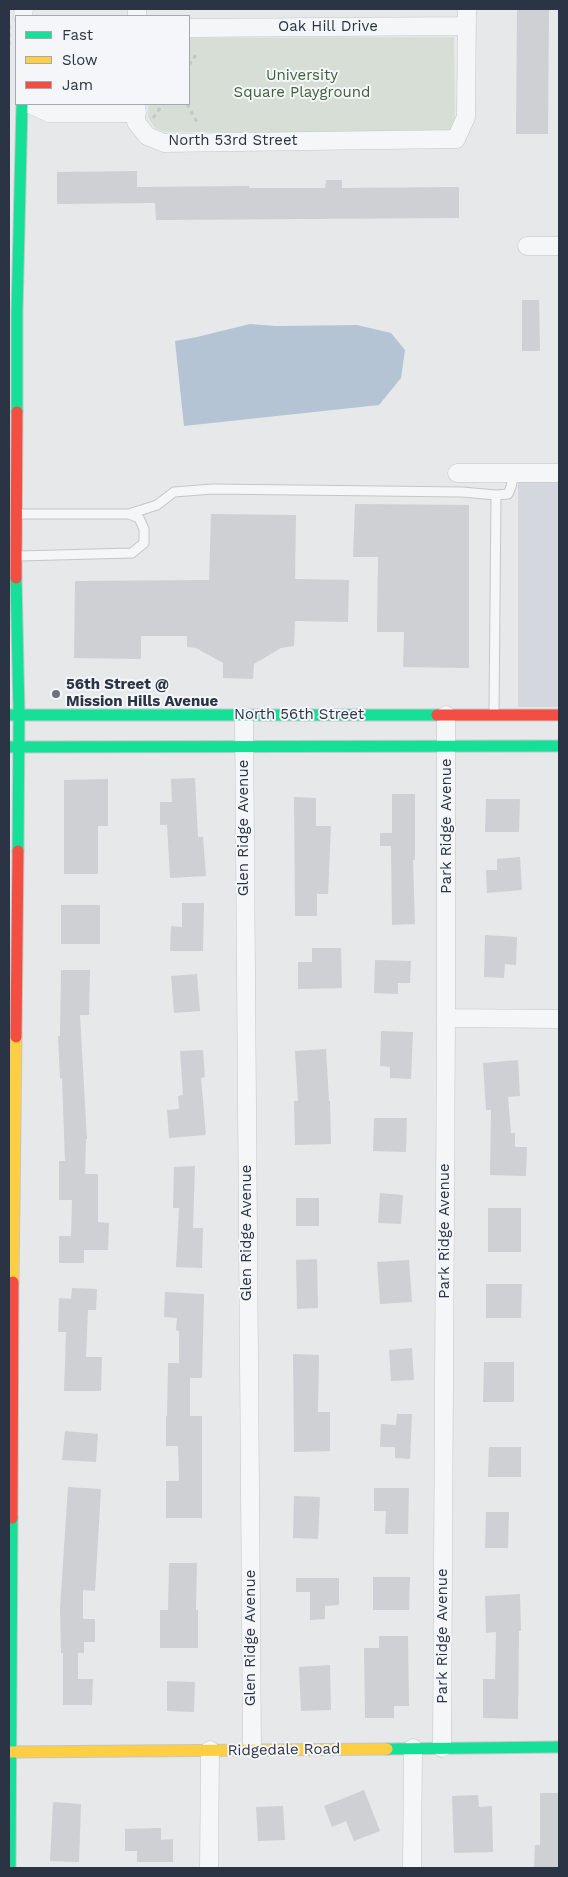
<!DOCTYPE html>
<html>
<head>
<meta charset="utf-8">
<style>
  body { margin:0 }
  #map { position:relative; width:568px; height:1877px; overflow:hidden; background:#e6e8ea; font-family:"Work Sans",sans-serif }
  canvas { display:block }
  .frame { position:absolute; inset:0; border:10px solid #2b3445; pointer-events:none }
  .legend { position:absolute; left:15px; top:15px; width:175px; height:90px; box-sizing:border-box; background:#f4f6f9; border:1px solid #a4a8b1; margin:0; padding:6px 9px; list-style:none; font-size:15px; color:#2b3445 }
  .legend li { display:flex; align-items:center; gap:10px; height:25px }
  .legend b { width:25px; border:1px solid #a4a8b1 }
</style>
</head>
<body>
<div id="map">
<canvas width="568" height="1877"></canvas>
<div class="frame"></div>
<ul class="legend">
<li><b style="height:6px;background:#16e098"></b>Fast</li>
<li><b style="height:6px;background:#ffcf43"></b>Slow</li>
<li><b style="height:6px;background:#f24e42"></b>Jam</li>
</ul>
</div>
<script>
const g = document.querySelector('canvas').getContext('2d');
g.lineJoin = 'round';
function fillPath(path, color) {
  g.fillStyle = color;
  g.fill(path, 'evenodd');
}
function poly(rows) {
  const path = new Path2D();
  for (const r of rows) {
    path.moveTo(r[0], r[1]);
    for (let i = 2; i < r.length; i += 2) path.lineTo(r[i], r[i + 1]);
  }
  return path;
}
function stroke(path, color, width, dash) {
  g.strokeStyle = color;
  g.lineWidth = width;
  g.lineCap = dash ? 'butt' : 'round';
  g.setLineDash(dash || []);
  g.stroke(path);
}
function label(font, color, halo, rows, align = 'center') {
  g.font = font + ' "Work Sans",sans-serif';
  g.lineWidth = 4;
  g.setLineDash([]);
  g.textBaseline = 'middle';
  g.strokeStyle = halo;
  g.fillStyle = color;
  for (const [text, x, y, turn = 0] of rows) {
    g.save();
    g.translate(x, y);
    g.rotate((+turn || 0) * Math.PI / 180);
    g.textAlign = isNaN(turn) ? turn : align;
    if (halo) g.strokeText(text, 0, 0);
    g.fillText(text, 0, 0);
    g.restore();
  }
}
fillPath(poly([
  [519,481,559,482,559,707,518,707,518,482]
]), '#d4d7dd');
fillPath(poly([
  [454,37,455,132,165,132,155,128,148,117,148,104,189,104,189,38]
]), '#d6ded6');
fillPath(poly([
  [250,324,276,326,357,325,391,333,405,350,401,378,379,405,184,426,175,341,197,337]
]), '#b4c4d5');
fillPath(poly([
  [517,9,549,9,548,134,516,134],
  [137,171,137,187,249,186,249,188,325,188,326,180,342,180,342,188,459,187,459,218,156,220,155,203,57,204,57,172],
  [522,300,539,300,540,351,522,351],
  [355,504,469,505,469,668,403,667,404,632,377,632,378,557,353,557],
  [211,514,296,515,295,579,349,580,348,622,295,621,294,646,281,648,254,664,253,679,223,678,223,663,196,648,187,647,187,636,141,636,141,659,74,658,75,581,209,580],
  [195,778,198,837,203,837,206,876,170,878,167,825,160,825,160,802,172,802,171,779],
  [108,779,108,826,98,826,98,874,64,874,64,780],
  [392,794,415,794,415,860,413,860,415,924,392,925,391,846,380,846,380,833,392,833],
  [294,797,316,798,316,826,331,826,328,894,317,894,317,916,295,916],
  [486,799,520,799,519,832,485,832],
  [520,857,522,890,487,893,486,870,497,870,497,859],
  [182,903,204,903,203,951,170,951,171,926,182,927],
  [61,905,100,905,100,944,61,944],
  [485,935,517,937,516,965,505,964,504,978,484,977],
  [312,948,341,948,342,988,298,989,298,962,312,962],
  [375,960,411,961,410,983,398,983,398,994,374,993],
  [61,970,90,970,89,1015,80,1015,87,1139,86,1139,85,1174,98,1174,98,1222,109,1223,108,1250,84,1250,84,1263,59,1263,59,1236,71,1236,72,1200,59,1200,59,1161,65,1161,62,1078,60,1078,58,1036,60,1036],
  [197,974,200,1011,174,1013,171,976],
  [381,1031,413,1032,411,1079,390,1078,390,1067,380,1066],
  [326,1049,329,1101,330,1101,331,1144,295,1145,294,1101,298,1101,295,1051],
  [203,1050,205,1077,201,1078,206,1135,169,1138,167,1110,179,1109,178,1096,183,1095,180,1051],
  [518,1060,520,1096,508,1097,511,1133,515,1133,515,1147,527,1147,526,1176,490,1175,491,1110,486,1110,483,1063],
  [374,1118,407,1118,406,1152,373,1151],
  [195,1166,193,1228,203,1228,202,1268,176,1267,179,1208,173,1208,174,1167],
  [380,1193,403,1195,401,1224,378,1223],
  [296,1198,319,1198,319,1226,296,1226],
  [488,1208,521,1208,521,1252,488,1252],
  [317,1259,318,1308,297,1309,296,1260],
  [409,1260,412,1302,380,1304,377,1262],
  [486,1284,522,1284,521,1318,486,1318],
  [72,1288,97,1289,96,1310,88,1310,86,1357,102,1357,101,1391,64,1391,66,1332,58,1332,59,1298,71,1299],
  [165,1292,204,1294,202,1378,190,1378,190,1416,202,1416,202,1518,166,1518,166,1481,179,1481,178,1446,166,1446,166,1416,167,1416,168,1363,179,1363,179,1331,176,1330,177,1318,164,1317],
  [412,1348,414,1380,391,1381,389,1350],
  [293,1354,319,1355,318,1412,330,1412,330,1451,294,1452],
  [484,1362,514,1362,514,1402,483,1402],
  [397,1414,412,1414,410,1459,395,1458,395,1447,380,1447,381,1424,396,1425],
  [65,1431,98,1434,96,1462,62,1460],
  [489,1447,521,1447,521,1477,488,1477],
  [68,1487,101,1489,95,1591,83,1590,83,1619,95,1619,95,1642,84,1642,84,1653,78,1653,78,1679,93,1679,92,1705,63,1705,63,1653,61,1653,60,1608],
  [374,1488,409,1488,408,1534,385,1534,386,1511,374,1511],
  [294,1496,320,1497,318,1539,293,1538],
  [486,1512,509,1512,508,1548,485,1548],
  [169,1563,197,1563,196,1610,198,1610,198,1648,160,1648,160,1610,168,1610],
  [373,1577,410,1577,409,1610,373,1610],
  [296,1578,339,1578,339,1605,325,1606,325,1619,310,1620,310,1592,296,1592],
  [520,1594,521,1631,519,1631,518,1719,483,1718,483,1679,495,1679,496,1632,486,1633,485,1596],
  [379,1636,408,1636,409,1706,394,1706,394,1718,365,1718,364,1648,379,1648],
  [330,1665,331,1710,301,1711,299,1667],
  [167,1681,195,1682,194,1712,167,1711],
  [364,1790,380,1831,354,1841,346,1821,332,1827,324,1806],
  [540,1793,559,1793,559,1868,534,1868,535,1845,540,1845],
  [478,1795,479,1807,492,1806,493,1852,454,1853,452,1796],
  [53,1802,81,1804,79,1862,50,1861],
  [283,1806,285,1840,258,1841,256,1807],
  [161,1828,161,1840,173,1839,173,1862,137,1862,137,1851,125,1851,125,1829]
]), '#ced0d3');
const lane = poly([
  [18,514,129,514,139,518,144,529,144,543,132,553,19,556],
  [129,514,157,505,174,492,213,489,462,492,496,495,508,494,511,487,514,473],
  [494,712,496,495]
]);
const street = poly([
  [23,16,24,9],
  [137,16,137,9],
  [189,28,467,26],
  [30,104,49,113,137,113],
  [136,104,136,122,147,136,164,143,456,139,466,117,467,9],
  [527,246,559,246],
  [457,473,559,473],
  [244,716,252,1750],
  [446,1018,559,1019],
  [442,1748,446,1018,446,715],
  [209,1868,210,1750],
  [412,1868,413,1748]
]);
const fast = poly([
  [17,412,17,311,22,104],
  [16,578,19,714,18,851],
  [9,715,437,715],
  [9,747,559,746],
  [387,1749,559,1747],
  [10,1868,12,1518]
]);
const slow = poly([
  [13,1282,16,1037],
  [9,1752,387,1749]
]);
const jam = poly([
  [16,578,17,412],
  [437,715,559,715],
  [16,1037,18,851],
  [12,1518,13,1282]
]);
stroke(lane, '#c4c6c8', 11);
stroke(street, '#c4c6c8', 19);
stroke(fast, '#c4c6c8', 13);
stroke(slow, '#c4c6c8', 13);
stroke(jam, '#c4c6c8', 13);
stroke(poly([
  [9,45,9,24],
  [189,65,198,52],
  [187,104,197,122],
  [153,118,163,104]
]), '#c5c6ca', 3, [4, 4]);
stroke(lane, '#f5f6f7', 9);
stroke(street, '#f5f6f7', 18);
stroke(fast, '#16e098', 11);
stroke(slow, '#ffcf43', 11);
stroke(jam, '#f24e42', 11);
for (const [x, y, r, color] of [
  [56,694,5,"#6c737f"]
]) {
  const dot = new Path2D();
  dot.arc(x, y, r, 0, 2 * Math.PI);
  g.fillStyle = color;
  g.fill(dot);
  stroke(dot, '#f4f6f9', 2);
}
label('15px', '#2b3445', '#f4f6f9', [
  ["Oak Hill Drive",328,27],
  ["North 53rd Street",233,141],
  ["North 56th Street",299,715],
  ["Park Ridge Avenue",447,826,-90],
  ["Glen Ridge Avenue",244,828,-90],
  ["Park Ridge Avenue",445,1231,-90],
  ["Glen Ridge Avenue",247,1233,-90],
  ["Park Ridge Avenue",443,1636,-90],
  ["Glen Ridge Avenue",251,1638,-90],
  ["Ridgedale Road",284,1750,-1]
]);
label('15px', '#3f6138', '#f4f6f9', [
  ["University",302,76],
  ["Square Playground",302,93]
]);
label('bold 15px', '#2b3445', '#f4f6f9', [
  ["56th Street @",66,685],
  ["Mission Hills Avenue",66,702]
], 'left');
</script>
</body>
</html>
